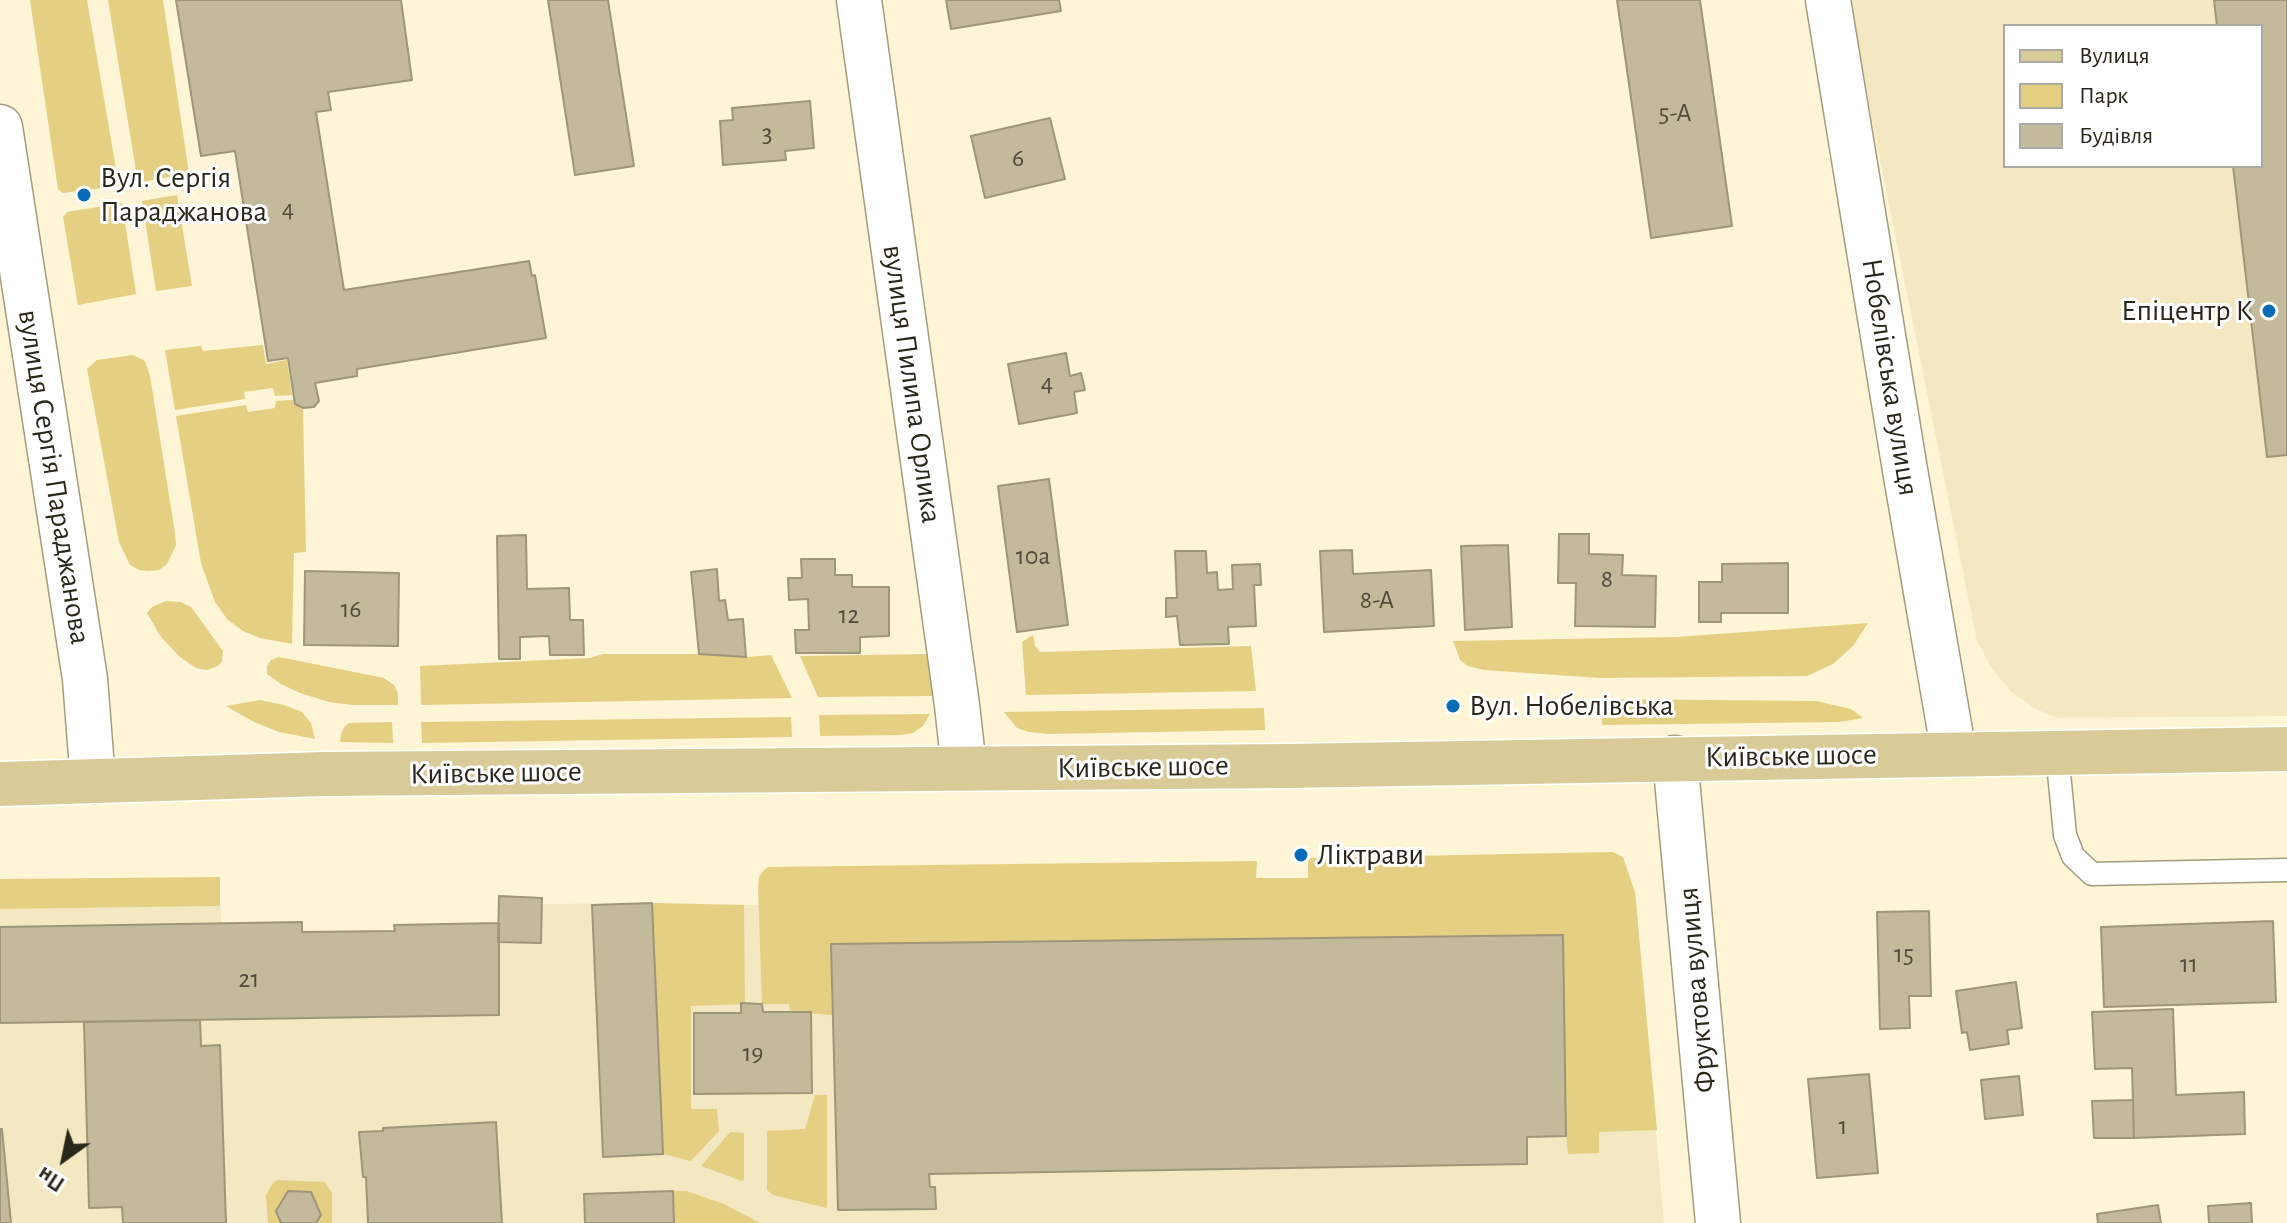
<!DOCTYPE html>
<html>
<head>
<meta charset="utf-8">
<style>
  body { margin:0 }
  #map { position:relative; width:2287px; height:1223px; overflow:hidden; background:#fdf5d5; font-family:"Alegreya Sans",sans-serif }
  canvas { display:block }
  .legend { position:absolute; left:2003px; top:24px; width:260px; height:144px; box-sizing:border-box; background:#fff; border:2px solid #aaa9a4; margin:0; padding:10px 14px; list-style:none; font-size:24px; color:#2a271b }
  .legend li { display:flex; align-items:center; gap:16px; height:40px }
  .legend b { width:40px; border:2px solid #aaa9a4 }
  .north { position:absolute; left:24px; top:1119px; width:80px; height:80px; -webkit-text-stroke:6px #fff; paint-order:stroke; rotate:213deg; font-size:22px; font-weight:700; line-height:32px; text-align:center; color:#2a271b }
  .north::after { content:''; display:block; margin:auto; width:28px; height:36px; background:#2a271b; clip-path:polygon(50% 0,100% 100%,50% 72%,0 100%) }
</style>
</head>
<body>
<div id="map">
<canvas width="2287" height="1223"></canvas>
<ul class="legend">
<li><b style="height:10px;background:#d9cb98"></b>Вулиця</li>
<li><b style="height:22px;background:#e5cf83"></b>Парк</li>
<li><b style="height:22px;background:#c3ba9c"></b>Будівля</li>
</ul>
<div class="north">Пн</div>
</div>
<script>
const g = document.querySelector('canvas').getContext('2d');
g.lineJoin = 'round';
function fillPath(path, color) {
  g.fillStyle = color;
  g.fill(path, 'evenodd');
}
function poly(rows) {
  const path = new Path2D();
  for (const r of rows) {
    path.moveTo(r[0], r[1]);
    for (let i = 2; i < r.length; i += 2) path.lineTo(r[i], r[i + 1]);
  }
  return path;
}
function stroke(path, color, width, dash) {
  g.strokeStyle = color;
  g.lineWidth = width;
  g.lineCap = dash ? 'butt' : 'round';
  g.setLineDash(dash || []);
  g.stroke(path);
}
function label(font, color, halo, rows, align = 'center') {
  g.font = font + ' "Alegreya Sans",sans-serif';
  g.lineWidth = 6;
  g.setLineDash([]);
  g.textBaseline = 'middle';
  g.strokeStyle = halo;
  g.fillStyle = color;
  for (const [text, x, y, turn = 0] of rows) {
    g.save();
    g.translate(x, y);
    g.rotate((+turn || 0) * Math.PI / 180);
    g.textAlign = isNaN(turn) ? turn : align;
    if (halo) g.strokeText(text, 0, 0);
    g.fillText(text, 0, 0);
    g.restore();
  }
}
fillPath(poly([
  [1848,0,2287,0,2287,716,2058,718,2038,710,2011,692,1991,667,1977,641],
  [2005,26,2261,26,2261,166,2005,166],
  [1635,892,1664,1223,0,1223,0,909,220,906,222,924,302,922,303,932,394,931,394,925,498,923,499,896,542,898,543,904,652,903,744,905]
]), '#f3e8c2');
fillPath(poly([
  [30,0,87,0,119,186,63,193,58,189],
  [108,0,163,0,189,173,138,183],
  [177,195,192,286,156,291,142,201],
  [122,203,136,294,78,305,63,217,67,212],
  [263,345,266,364,287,360,292,395,275,396,273,388,244,392,245,399,175,410,165,350,201,346,203,351],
  [133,355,145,361,150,376,175,533,176,545,167,564,159,570,149,571,139,570,130,565,119,542,87,369,97,360],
  [293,400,294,404,303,410,306,552,294,553,292,644,260,638,243,631,227,619,215,602,201,563,176,416,246,405,248,412,275,408,276,401],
  [166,601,181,602,191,607,223,651,222,662,218,666,207,670,196,668,180,657,161,637,147,613,152,607],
  [1868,623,1853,646,1833,664,1807,676,1600,678,1484,670,1468,666,1460,660,1453,641,1677,637],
  [1033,635,1035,646,1040,652,1251,646,1256,691,1026,695,1022,642],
  [603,654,699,654,746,657,771,655,792,698,421,705,420,666,590,658],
  [930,654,932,696,818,697,800,656],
  [279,657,384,678,394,685,398,694,398,705,352,705,329,702,300,693,281,684,267,674,267,666,271,660],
  [1601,699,1816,701,1851,709,1863,718,1839,722,1602,725],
  [260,700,284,705,302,712,311,723,315,739,279,732,254,722,226,706],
  [1264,708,1265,730,1048,734,1029,732,1017,728,1004,712],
  [930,714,923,726,913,733,901,735,820,736,819,715],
  [791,717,792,737,422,743,421,722],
  [392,722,393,743,340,742,341,734,344,727,349,723],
  [1613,852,1623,857,1635,892,1657,1130,1599,1132,1599,1153,1568,1154,1566,1133,1563,935,831,944,832,1015,790,1012,789,1004,762,1004,758,886,759,877,763,871,768,867,1257,861,1256,878,1308,878,1308,858],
  [220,877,220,906,0,909,0,879],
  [652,903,744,905,745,1004,691,1006,691,1109,717,1109,719,1131,691,1161,663,1154],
  [815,1095,827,1095,827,1208,773,1195,767,1190,767,1131,805,1129],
  [730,1132,744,1133,744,1179,742,1181,701,1166],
  [278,1180,325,1182,332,1193,332,1223,316,1223,321,1215,311,1192,289,1191,276,1211,281,1223,268,1223,266,1195,273,1183],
  [673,1191,686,1191,724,1204,760,1223,674,1223]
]), '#e5cf83');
const building = poly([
  [176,0,401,0,412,80,328,92,331,110,316,112,344,290,529,261,532,276,535,275,546,338,357,369,357,376,315,383,319,401,314,407,303,408,295,404,288,358,268,361,235,151,201,156,176,0],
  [548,0,608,0,634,166,575,175,548,0],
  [946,0,1059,0,1061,11,951,29,946,0],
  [1617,0,1700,0,1732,226,1651,238,1617,0],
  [2214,0,2287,0,2287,455,2267,457,2233,166,2261,166,2261,26,2217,26,2214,0],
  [810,101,814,148,785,151,786,160,723,165,720,121,733,120,732,108,810,101],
  [1050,118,1065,179,985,198,971,136,1050,118],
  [1066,353,1070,376,1081,373,1085,390,1074,392,1077,413,1019,424,1008,364,1066,353],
  [1049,479,1068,625,1017,632,998,486,1049,479],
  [1559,534,1589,534,1589,554,1623,555,1622,575,1656,576,1655,627,1575,626,1576,583,1558,583,1559,534],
  [526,535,527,589,569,588,570,620,583,620,584,655,550,655,549,636,520,637,520,659,499,659,497,536,526,535],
  [1508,545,1512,627,1465,630,1461,546,1508,545],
  [1352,550,1353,574,1431,570,1434,626,1324,632,1320,551,1352,550],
  [1175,551,1206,551,1207,573,1217,572,1218,590,1233,589,1232,565,1260,564,1261,585,1254,585,1256,626,1228,627,1229,644,1180,645,1177,616,1166,617,1166,598,1177,598,1175,551],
  [801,559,835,559,835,575,852,575,852,587,889,587,889,636,860,637,860,653,796,653,795,630,809,630,808,599,789,600,788,578,802,578,801,559],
  [1788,563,1788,613,1721,613,1721,622,1699,622,1699,582,1722,582,1722,564,1788,563],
  [717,569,719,601,725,600,728,620,743,619,746,657,699,654,691,572,717,569],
  [305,571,399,573,398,646,304,645,305,571],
  [499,896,542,898,541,943,498,942,499,896],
  [652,903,663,1154,603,1157,592,905,652,903],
  [1929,911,1931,996,1909,996,1910,1028,1880,1029,1877,912,1929,911],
  [2273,921,2276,1002,2104,1007,2101,927,2273,921],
  [302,922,302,932,395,931,394,925,499,923,499,1015,0,1023,0,927,302,922],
  [1563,935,1566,1136,1527,1137,1527,1164,929,1174,930,1187,935,1187,936,1209,838,1210,831,944,1563,935],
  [2016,982,2022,1028,2007,1030,2009,1044,1970,1050,1967,1032,1962,1033,1956,991,2016,982],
  [741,1003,762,1004,763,1012,811,1012,812,1093,694,1094,694,1013,741,1013,741,1003],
  [2173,1009,2176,1095,2244,1092,2245,1134,2134,1138,2132,1068,2095,1069,2092,1012,2173,1009],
  [200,1020,201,1046,220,1045,226,1223,123,1223,122,1207,89,1208,84,1022,200,1020],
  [1869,1074,1878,1173,1817,1178,1808,1079,1869,1074],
  [2019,1076,2023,1115,1985,1119,1981,1080,2019,1076],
  [2133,1100,2134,1138,2094,1138,2092,1101,2133,1100],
  [496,1122,502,1223,368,1223,366,1177,363,1177,359,1132,383,1131,383,1128,496,1122],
  [0,1129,2,1129,11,1223,0,1223,0,1129],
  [288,1191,311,1192,321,1215,316,1223,281,1223,276,1211,288,1191],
  [673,1191,674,1223,585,1223,584,1194,673,1191],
  [2251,1203,2252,1223,2209,1223,2208,1206,2251,1203],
  [2158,1205,2161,1223,2098,1223,2097,1214,2158,1205]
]);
fillPath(building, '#c3ba9c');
stroke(building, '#9e9679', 2);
const service = poly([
  [2057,752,2065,835,2073,856,2092,874,2287,870]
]);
const minor = poly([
  [859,0,957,705,964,768],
  [1828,0,1905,470,1954,754],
  [1675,758,1718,1223]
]);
const secondary = poly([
  [0,127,85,679,93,781]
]);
const primary = poly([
  [0,784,326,774,1288,766,2287,749]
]);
stroke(service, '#a49c7f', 25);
stroke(minor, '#a49c7f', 47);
stroke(secondary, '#a49c7f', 47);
stroke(primary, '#fff', 47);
stroke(service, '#fff', 22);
stroke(minor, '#fff', 44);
stroke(secondary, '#fff', 44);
stroke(primary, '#d9cb98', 44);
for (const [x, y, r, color] of [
  [84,195,8,"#086bb7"],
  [2269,311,8,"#086bb7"],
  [1453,706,8,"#086bb7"],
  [1301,855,8,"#086bb7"]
]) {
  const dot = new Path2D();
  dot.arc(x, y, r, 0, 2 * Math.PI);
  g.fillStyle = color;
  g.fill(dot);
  stroke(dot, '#fff', 3);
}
label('26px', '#504c3b', null, [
  ["5-А",1675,113],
  ["3",767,134],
  ["6",1018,158],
  ["4",288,209],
  ["4",1047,383],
  ["10а",1033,556],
  ["8",1607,579],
  ["8-А",1377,600],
  ["16",351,609],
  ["12",849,615],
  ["15",1904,954],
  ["11",2189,964],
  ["21",249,979],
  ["19",753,1053],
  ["1",1843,1126]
]);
label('30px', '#2a271b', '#fff', [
  ["Вул. Сергія",100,178],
  ["Параджанова",100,212],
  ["Епіцентр К",2253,311,"right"],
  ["Вул. Нобелівська",1469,706],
  ["Ліктрави",1317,855]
], 'left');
label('30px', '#2a271b', '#fff', [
  ["Нобелівська вулиця",1890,377,81],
  ["вулиця Пилипа Орлика",912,384,82],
  ["вулиця Сергія Параджанова",54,477,81],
  ["Київське шосе",1791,756,-1],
  ["Київське шосе",1143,767,-1],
  ["Київське шосе",496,773,-1],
  ["Фруктова вулиця",1697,990,-95]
]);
</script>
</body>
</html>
